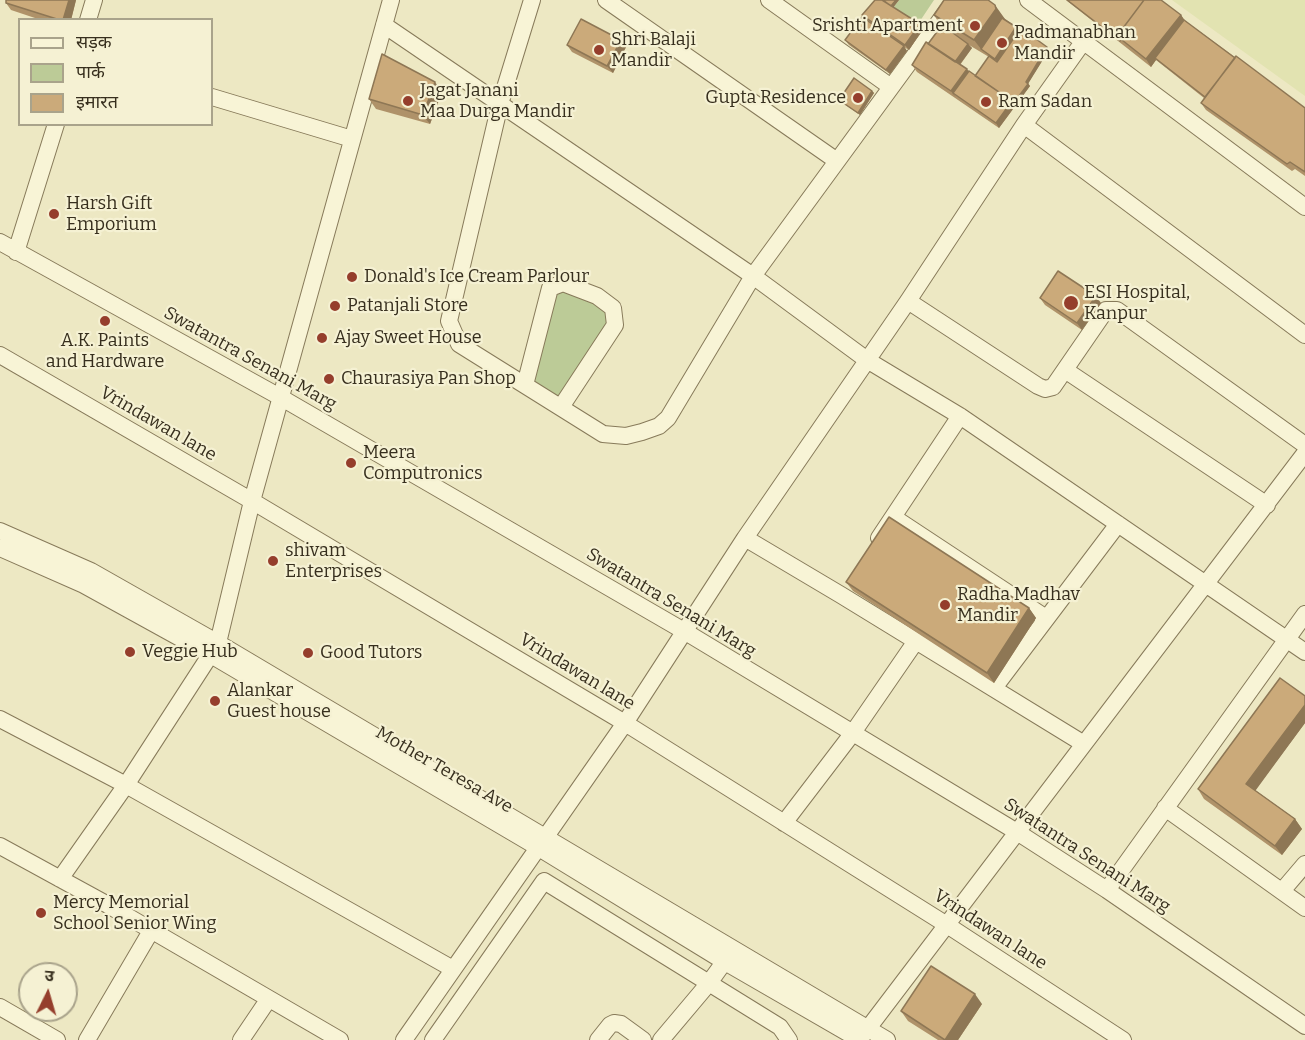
<!DOCTYPE html>
<html>
<head>
<meta charset="utf-8">
<style>
  body { margin:0 }
  #map { position:relative; width:1305px; height:1040px; overflow:hidden; background:#ede8c3; font-family:Bitter,"Noto Sans Devanagari",serif }
  canvas { display:block }
  .legend { position:absolute; left:18px; top:18px; width:195px; height:108px; box-sizing:border-box; background:#f5f1d3; border:2px solid #a9a38b; margin:0; padding:8px 10px; list-style:none; font-size:18px; color:#372f1e }
  .legend li { display:flex; align-items:center; gap:12px; height:30px }
  .legend b { width:30px; border:2px solid #a9a38b }
  .north { position:absolute; left:18px; top:962px; width:60px; height:60px; box-sizing:border-box; background:#f5f1d3; border:2px solid #a9a38b; border-radius:50%; rotate:5deg; font-size:16px; font-weight:700; line-height:24px; text-align:center; color:#372f1e }
  .north::after { content:''; display:block; margin:auto; width:21px; height:27px; background:#953e2c; clip-path:polygon(50% 0,100% 100%,50% 72%,0 100%) }
</style>
</head>
<body>
<div id="map">
<canvas width="1305" height="1040"></canvas>
<ul class="legend">
<li><b style="height:8px;background:#f8f4d6"></b>सड़क</li>
<li><b style="height:16px;background:#bccb97"></b>पार्क</li>
<li><b style="height:16px;background:#cbaa7a"></b>इमारत</li>
</ul>
<div class="north">उ</div>
</div>
<script>
const g = document.querySelector('canvas').getContext('2d');
g.lineJoin = 'round';
function fillPath(path, color) {
  g.fillStyle = color;
  g.fill(path, 'evenodd');
}
function poly(rows) {
  const path = new Path2D();
  for (const r of rows) {
    path.moveTo(r[0], r[1]);
    for (let i = 2; i < r.length; i += 2) path.lineTo(r[i], r[i + 1]);
  }
  return path;
}
function stroke(path, color, width, dash) {
  g.strokeStyle = color;
  g.lineWidth = width;
  g.lineCap = dash ? 'butt' : 'round';
  g.setLineDash(dash || []);
  g.stroke(path);
}
function label(font, color, halo, rows, align = 'center') {
  g.font = font + ' Bitter,serif';
  g.lineWidth = 4.5;
  g.setLineDash([]);
  g.textBaseline = 'middle';
  g.strokeStyle = halo;
  g.fillStyle = color;
  for (const [text, x, y, turn = 0] of rows) {
    g.save();
    g.translate(x, y);
    g.rotate((+turn || 0) * Math.PI / 180);
    g.textAlign = isNaN(turn) ? turn : align;
    if (halo) g.strokeText(text, 0, 0);
    g.fillText(text, 0, 0);
    g.restore();
  }
}
fillPath(poly([
  [1172,0,1305,0,1305,96]
]), '#e2e3b1');
fillPath(poly([
  [899,0,934,0,918,24,893,8],
  [556,286,609,308,612,325,560,405,527,385]
]), '#bccb97');
const minor = poly([
  [532,0,500,104,449,321,459,344,603,434,626,436,642,432,659,426,668,418,753,276,955,0],
  [606,0,837,161],
  [769,0,891,87],
  [1028,0,1305,207],
  [88,20,94,0],
  [384,25,753,276,867,360,960,416,1305,652],
  [212,97,352,139],
  [1024,125,1305,335],
  [0,242,280,397,684,631,1017,832,1107,890,1305,1026],
  [16,252,56,124],
  [908,301,1038,386,1045,389,1053,387,1106,310,1117,310,1305,445],
  [0,355,252,501,625,723,947,925,1123,1040],
  [1065,370,1267,505],
  [525,385,550,288,563,283,597,296,613,308,615,325,561,407],
  [893,517,1046,618],
  [0,531,91,571,218,643,887,1040],
  [745,538,841,595,1084,744],
  [879,538,960,416],
  [0,548,84,585,211,655,539,848,725,962,860,1040],
  [994,688,1118,524],
  [0,719,126,785,218,643,252,501,391,0],
  [1165,808,1305,908],
  [784,823,852,734,916,641],
  [0,846,108,905,340,1040],
  [60,879,126,785,453,969],
  [1107,890,1305,614],
  [1282,891,1305,864],
  [0,1007,57,1040],
  [863,1035,1305,453],
  [87,1040,151,931],
  [241,1040,268,1000],
  [404,1040,625,723,745,538,908,301,1024,125,1083,42],
  [433,1040,544,881,780,1027,789,1040],
  [598,1040,610,1025,614,1023,621,1024,643,1040],
  [661,1040,709,983,730,954]
]);
stroke(minor, '#877a5a', 18);
stroke(minor, '#f8f4d6', 16);
fillPath(poly([
  [76,0,71,20,41,20,11,10,6,3],
  [875,0,899,0,893,7,923,29,909,50,904,47,907,51,890,74,849,45,845,40,864,18,862,15],
  [1066,0,1181,15,1184,20,1305,108,1305,176,1295,169,1292,171,1206,110,1201,103,1204,98,1156,60,1151,67],
  [934,15,1005,19,1016,27,1019,31,1049,50,1028,83,1030,86,999,128,917,72,912,65,941,26],
  [969,45,989,57,975,76,960,65,972,48],
  [621,40,626,47,613,73,572,52,567,45],
  [872,91,874,93,860,115,841,102,839,100],
  [442,92,430,124,376,109,369,99],
  [1040,298,1101,303,1082,330,1045,305],
  [846,582,1029,608,1036,618,994,683,853,591],
  [1305,696,1305,723,1255,790,1295,819,1302,829,1282,855,1204,799,1198,789],
  [982,1004,958,1040,938,1040,908,1021,901,1011]
]), '#af9269');
fillPath(poly([
  [69,0,76,0,71,20,63,20],
  [896,0,899,0,893,8,891,6],
  [995,5,1005,19,1005,23,981,49,974,40],
  [1181,15,1186,22,1155,58,1156,60,1151,67,1146,59],
  [920,24,923,29,909,50,905,45],
  [1016,27,1020,32,999,64,995,59],
  [621,40,626,47,613,73,607,66],
  [968,44,972,48,958,67,955,62],
  [904,46,907,51,890,74,886,70],
  [1047,47,1049,50,1028,84,1026,82],
  [967,69,972,76,953,93,956,98,951,91],
  [435,82,442,92,430,124,423,115],
  [1028,84,1030,86,999,128,996,123,1012,101],
  [872,91,874,93,860,115,858,113],
  [1096,296,1101,303,1082,330,1077,323],
  [1029,608,1036,618,994,683,987,673],
  [1305,705,1305,723,1253,794,1246,784],
  [1295,819,1302,829,1282,855,1275,846],
  [975,994,982,1004,958,1040,945,1040]
]), '#8e7755');
const building = poly([
  [6,0,69,0,63,20,60,20,6,3,6,0],
  [875,0,882,0,920,24,905,45,862,15,875,0],
  [883,0,896,0,891,6,883,0],
  [944,0,988,0,995,5,996,9,974,40,934,15,944,0],
  [1067,0,1144,0,1117,36,1120,41,1067,0],
  [1144,0,1161,0,1181,15,1146,59,1117,36,1144,0],
  [862,17,904,46,886,70,845,40,862,17],
  [1002,18,1016,27,995,59,981,49,1002,18],
  [581,19,621,40,607,66,567,45,581,19],
  [1184,20,1235,58,1205,97,1155,58,1184,20],
  [942,25,968,44,955,62,928,44,942,25],
  [1021,28,1047,47,1026,82,1028,84,1013,104,1012,101,975,76,989,56,997,62,1021,28],
  [926,42,967,69,951,91,912,65,926,42],
  [382,54,435,82,423,115,369,99,382,54],
  [1236,56,1305,108,1305,172,1290,162,1287,164,1201,103,1236,56],
  [969,71,1012,101,996,123,953,93,969,71],
  [854,78,872,91,858,113,839,100,854,78],
  [1058,271,1096,296,1077,323,1040,298,1058,271],
  [889,517,1029,608,987,673,846,582,889,517],
  [1280,678,1305,696,1305,705,1246,784,1295,819,1275,846,1198,789,1280,678],
  [931,966,975,994,945,1040,901,1011,931,966]
]);
fillPath(building, '#cbaa7a');
stroke(building, '#8e7755', 1.5);
for (const [x, y, r, color] of [
  [975,26,6,"#953e2c"],
  [1002,43,6,"#953e2c"],
  [599,50,6,"#953e2c"],
  [858,98,6,"#953e2c"],
  [408,101,6,"#953e2c"],
  [986,102,6,"#953e2c"],
  [54,214,6,"#953e2c"],
  [352,277,6,"#953e2c"],
  [1071,303,8,"#953e2c"],
  [335,306,6,"#953e2c"],
  [105,321,6,"#953e2c"],
  [322,338,6,"#953e2c"],
  [329,379,6,"#953e2c"],
  [351,463,6,"#953e2c"],
  [273,561,6,"#953e2c"],
  [945,605,6,"#953e2c"],
  [130,652,6,"#953e2c"],
  [308,653,6,"#953e2c"],
  [215,701,6,"#953e2c"],
  [41,913,6,"#953e2c"]
]) {
  const dot = new Path2D();
  dot.arc(x, y, r, 0, 2 * Math.PI);
  g.fillStyle = color;
  g.fill(dot);
  stroke(dot, '#f5f1d3', 2);
}
label('18px', '#372f1e', '#f5f1d3', [
  ["Srishti Apartment",963,26,"right"],
  ["Padmanabhan",1014,33],
  ["Mandir",1014,54],
  ["Shri Balaji",611,40],
  ["Mandir",611,61],
  ["Jagat Janani",420,91],
  ["Maa Durga Mandir",420,112],
  ["Gupta Residence",846,98,"right"],
  ["Ram Sadan",998,102],
  ["Harsh Gift",66,204],
  ["Emporium",66,225],
  ["Donald's Ice Cream Parlour",364,277],
  ["ESI Hospital,",1084,293],
  ["Kanpur",1084,314],
  ["Patanjali Store",347,306],
  ["Ajay Sweet House",334,338],
  ["A.K. Paints",105,341,"center"],
  ["and Hardware",105,362,"center"],
  ["Chaurasiya Pan Shop",341,379],
  ["Meera",363,453],
  ["Computronics",363,474],
  ["shivam",285,551],
  ["Enterprises",285,572],
  ["Radha Madhav",957,595],
  ["Mandir",957,616],
  ["Veggie Hub",142,652],
  ["Good Tutors",320,653],
  ["Alankar",227,691],
  ["Guest house",227,712],
  ["Mercy Memorial",53,903],
  ["School Senior Wing",53,924]
], 'left');
label('18px', '#372f1e', '#f5f1d3', [
  ["Swatantra Senani Marg",250,359,29],
  ["Vrindawan lane",158,424,30],
  ["Swatantra Senani Marg",671,603,31],
  ["Vrindawan lane",577,672,31],
  ["Mother Teresa Ave",444,770,30],
  ["Swatantra Senani Marg",1087,856,33],
  ["Vrindawan lane",990,930,33]
]);
</script>
</body>
</html>
